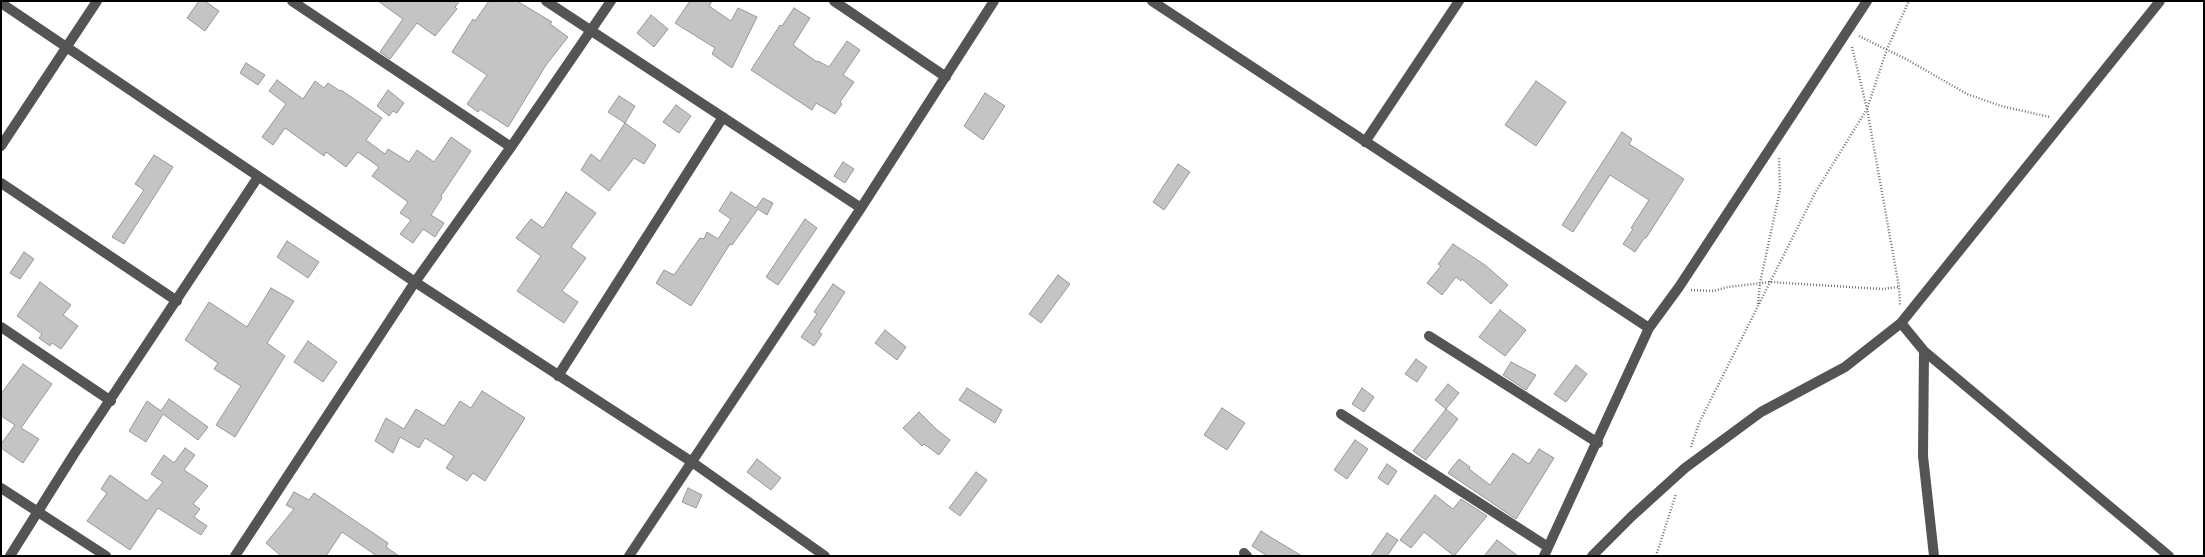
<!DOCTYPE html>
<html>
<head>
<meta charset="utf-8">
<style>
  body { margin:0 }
  #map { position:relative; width:2205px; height:557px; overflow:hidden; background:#fff; font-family:"Exo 2",sans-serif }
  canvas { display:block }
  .frame { position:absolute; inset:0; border:2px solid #000; pointer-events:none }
</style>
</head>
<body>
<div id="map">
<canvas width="2205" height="557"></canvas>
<div class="frame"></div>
</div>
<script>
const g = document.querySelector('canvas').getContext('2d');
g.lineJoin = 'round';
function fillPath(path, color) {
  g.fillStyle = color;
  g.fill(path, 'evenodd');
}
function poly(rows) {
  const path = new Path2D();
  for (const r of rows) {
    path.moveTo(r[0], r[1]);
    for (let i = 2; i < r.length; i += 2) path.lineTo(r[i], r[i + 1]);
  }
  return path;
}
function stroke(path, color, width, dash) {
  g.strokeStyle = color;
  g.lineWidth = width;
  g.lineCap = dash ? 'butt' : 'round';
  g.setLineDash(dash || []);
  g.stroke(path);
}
const building = poly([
  [199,1,205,1,219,11,205,31,187,18,199,1],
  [378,1,460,1,455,7,457,9,435,36,417,23,390,59,380,52,403,19,378,1],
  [489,1,517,1,552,22,550,24,568,37,546,65,508,127,480,109,478,112,467,104,487,75,452,52,473,19,475,21,489,1],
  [690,1,712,1,709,6,731,21,738,8,757,17,732,68,712,54,715,48,675,23,690,1],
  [794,8,810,18,793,45,817,62,818,61,829,67,847,41,860,50,843,75,854,82,840,102,842,104,835,114,816,103,812,110,751,70,780,25,782,26,794,8],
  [651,15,668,29,654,47,637,33,651,15],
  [246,63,265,75,258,85,240,73,246,63],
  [277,80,303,99,315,81,324,88,328,83,340,91,341,90,382,118,366,140,385,154,388,149,409,162,417,150,434,162,451,137,471,151,441,196,442,198,431,215,444,223,435,237,423,229,413,243,400,234,411,220,400,213,408,202,372,176,379,167,358,152,346,167,326,152,324,156,285,128,273,145,262,137,286,104,269,91,277,80],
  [1536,81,1566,102,1536,146,1505,125,1536,81],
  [388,90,404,103,397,113,393,111,389,116,377,106,388,90],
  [985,93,1005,106,983,140,964,126,985,93],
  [619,96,635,106,625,123,608,112,619,96],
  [676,105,691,116,679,133,663,122,676,105],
  [625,123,656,145,644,164,634,158,609,191,581,170,591,154,600,161,625,123],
  [1622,132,1632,139,1629,144,1684,179,1646,238,1645,237,1635,252,1623,244,1633,229,1631,228,1649,200,1610,175,1573,232,1562,225,1622,132],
  [154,155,173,167,124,244,112,237,144,190,135,184,154,155],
  [843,162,854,169,845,183,834,176,843,162],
  [1178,164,1190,172,1164,210,1153,202,1178,164],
  [566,192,596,213,571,247,586,258,562,291,578,302,564,323,517,291,541,256,516,238,531,219,543,228,566,192],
  [731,192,756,208,763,198,773,203,767,215,758,209,732,245,730,244,691,306,656,283,664,270,674,275,700,238,704,239,707,232,718,239,731,219,719,211,731,192],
  [805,219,817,228,778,285,766,277,805,219],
  [287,241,319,262,308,278,277,257,287,241],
  [1453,244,1485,265,1508,285,1491,304,1462,279,1461,281,1456,277,1442,295,1427,283,1441,266,1438,264,1453,244],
  [24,252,34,259,20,279,10,273,24,252],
  [1058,275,1070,284,1041,323,1029,314,1058,275],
  [40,282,71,305,63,315,78,326,61,349,52,343,50,346,39,338,42,334,17,316,40,282],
  [833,284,845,292,819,332,822,334,814,346,801,337,817,314,814,312,833,284],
  [271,288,294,301,267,343,285,356,235,437,216,425,241,386,214,369,218,363,185,340,209,302,247,327,271,288],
  [1500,310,1526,330,1505,356,1479,337,1500,310],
  [885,330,906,347,897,360,875,343,885,330],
  [308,341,337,362,323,382,294,362,308,341],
  [1416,359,1427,367,1417,382,1405,374,1416,359],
  [1511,362,1536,375,1526,390,1503,375,1511,362],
  [23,364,52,384,21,428,39,439,23,463,1,448,1,444,15,425,1,416,1,394,23,364],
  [1576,365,1587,374,1566,402,1554,394,1576,365],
  [1448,384,1459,393,1446,409,1435,400,1448,384],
  [967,388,1002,410,995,423,959,400,967,388],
  [1362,388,1374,397,1364,412,1352,404,1362,388],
  [482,391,525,418,485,481,473,473,467,481,446,468,454,456,425,438,419,448,400,437,393,453,375,441,386,418,404,429,416,409,444,426,460,401,471,408,482,391],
  [169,399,208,427,198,440,163,414,146,442,129,431,147,401,161,411,169,399],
  [1222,408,1245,423,1227,450,1204,435,1222,408],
  [1446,409,1458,419,1426,460,1413,451,1446,409],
  [919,412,936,429,950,440,939,455,924,444,922,446,903,428,919,412],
  [1355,440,1368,449,1347,479,1334,470,1355,440],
  [185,448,195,455,184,470,208,486,193,504,200,509,194,517,207,526,201,535,158,508,130,550,87,521,107,493,101,489,110,475,147,501,163,482,151,474,164,455,174,463,185,448],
  [1539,449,1554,458,1516,519,1448,473,1459,459,1470,467,1469,469,1490,485,1513,453,1529,464,1539,449],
  [757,459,781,478,771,490,747,472,757,459],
  [1387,464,1397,471,1388,485,1378,478,1387,464],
  [976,472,987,480,960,516,949,508,976,472],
  [688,488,702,495,696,508,682,502,688,488],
  [294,492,309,500,314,493,388,543,386,547,399,556,377,556,342,532,326,556,281,556,266,543,294,509,286,505,294,492],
  [1435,495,1453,509,1461,499,1487,516,1454,556,1424,532,1411,548,1400,540,1435,495],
  [1261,531,1272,538,1302,556,1267,556,1252,546,1261,531],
  [1387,533,1398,540,1387,556,1371,556,1387,533],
  [1497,540,1518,556,1484,556,1497,540]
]);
fillPath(building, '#c4c4c4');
stroke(building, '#989898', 1);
stroke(poly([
  [1859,36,1906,59,1967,94,2001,106,2050,117],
  [1852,47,1867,109,1899,287,1900,305],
  [1691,290,1713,291,1728,287,1770,282,1882,289,1899,287],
  [1758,304,1760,283,1780,190,1779,157],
  [1691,447,1699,423,1815,193,1867,109,1887,49,1909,1],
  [1656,556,1676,494]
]), '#767676', 2.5, [1, 2]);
stroke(poly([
  [292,1,511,147],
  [546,1,861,208],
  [834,1,946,77],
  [1152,1,1649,328],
  [1,3,415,282,692,462,825,556],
  [1365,142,1459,1],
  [1,146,97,1],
  [1,183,177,301],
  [1901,323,1924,351,2169,556],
  [1,327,111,401],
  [1429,336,1598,443],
  [1924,351,1923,456,1934,556],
  [558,376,723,117],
  [1341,414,1548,547],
  [1,488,106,556],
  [1244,553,1247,556],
  [10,556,74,454,258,177],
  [235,556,415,282,511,147,611,1],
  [629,556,861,208,994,1],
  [1544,556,1649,328,1679,287,1867,1],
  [1592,556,1632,516,1685,468,1761,412,1845,367,1901,323,2160,1]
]), '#545454', 10);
</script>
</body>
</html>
